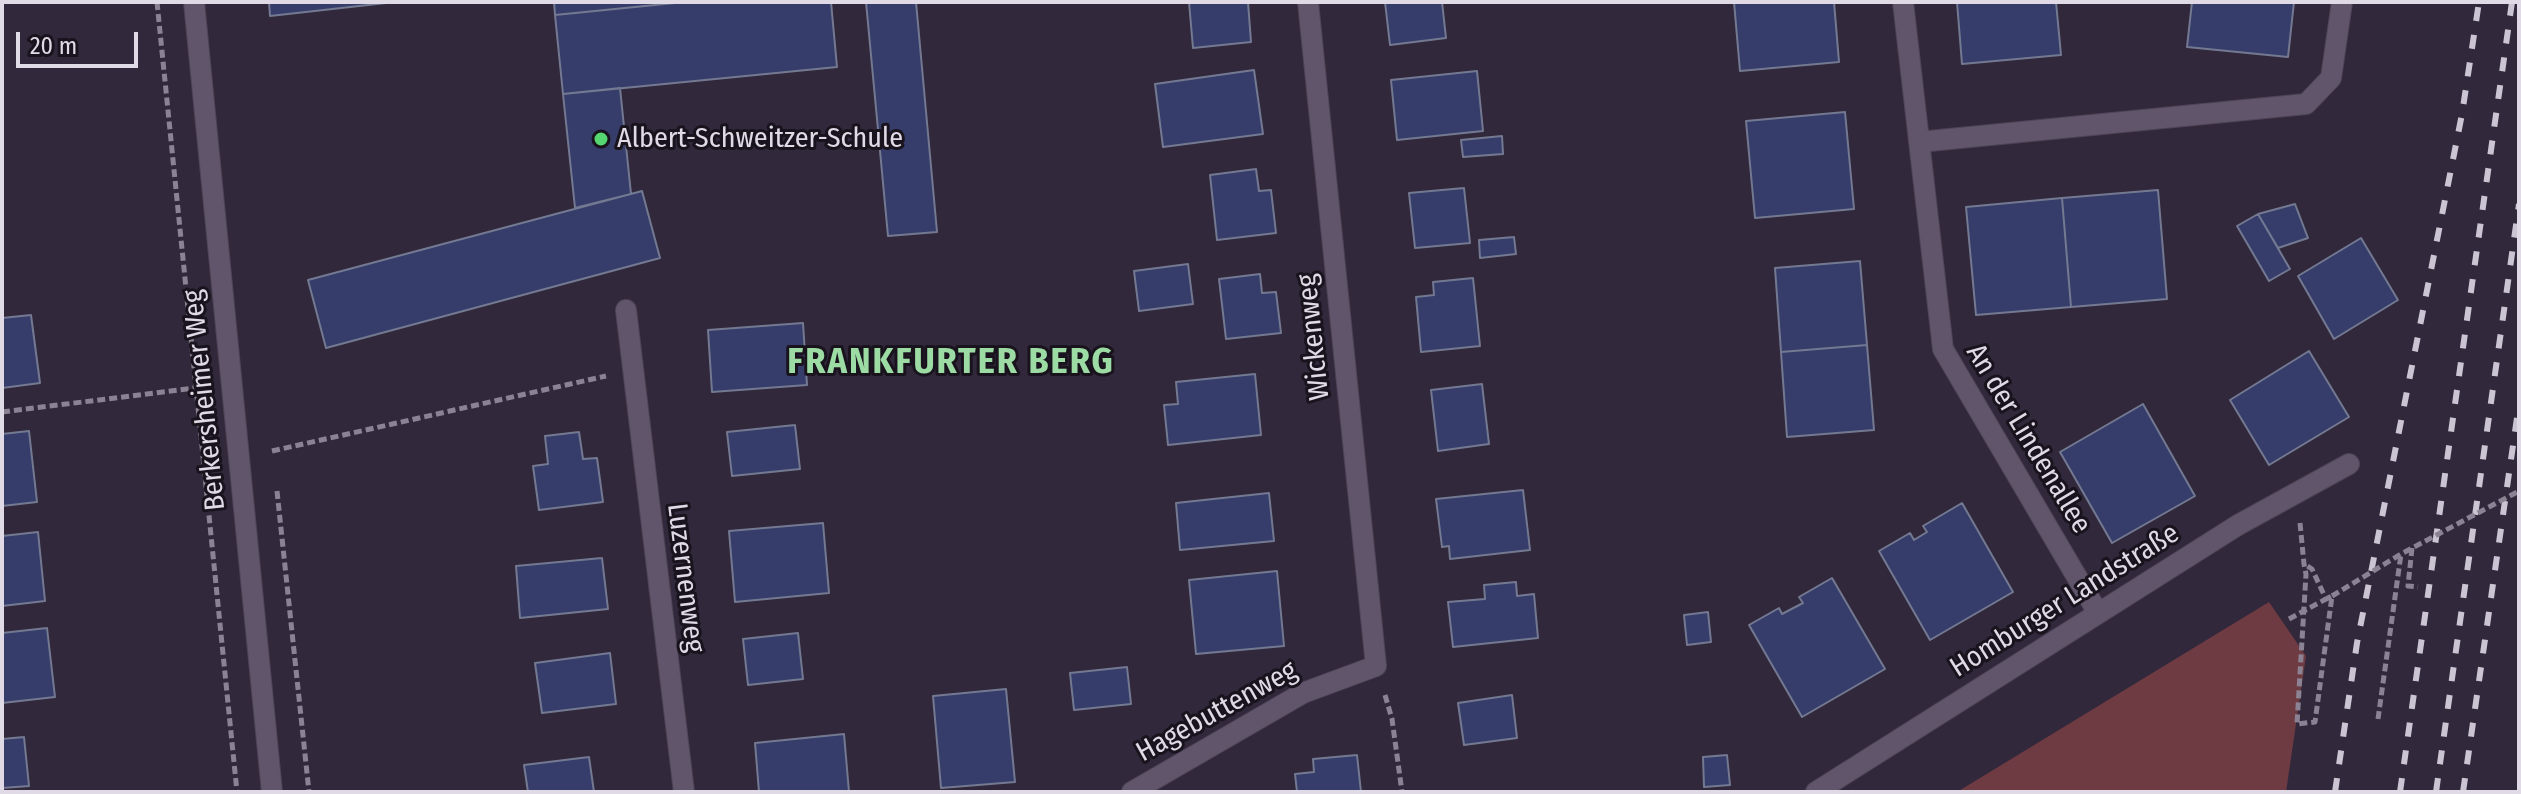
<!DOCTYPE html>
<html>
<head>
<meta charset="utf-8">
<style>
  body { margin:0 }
  #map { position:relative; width:2521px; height:794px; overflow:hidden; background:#32283c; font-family:"Fira Sans Condensed",sans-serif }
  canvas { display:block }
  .frame { position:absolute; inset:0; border:4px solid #e0dae7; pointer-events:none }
  .scale { position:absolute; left:16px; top:32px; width:122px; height:36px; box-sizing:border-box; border:4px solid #e0dae7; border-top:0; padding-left:10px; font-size:24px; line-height:28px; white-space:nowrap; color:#e0dae7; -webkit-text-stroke:6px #18131c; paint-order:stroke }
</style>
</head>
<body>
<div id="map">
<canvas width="2521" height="794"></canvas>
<div class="frame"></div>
<div class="scale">20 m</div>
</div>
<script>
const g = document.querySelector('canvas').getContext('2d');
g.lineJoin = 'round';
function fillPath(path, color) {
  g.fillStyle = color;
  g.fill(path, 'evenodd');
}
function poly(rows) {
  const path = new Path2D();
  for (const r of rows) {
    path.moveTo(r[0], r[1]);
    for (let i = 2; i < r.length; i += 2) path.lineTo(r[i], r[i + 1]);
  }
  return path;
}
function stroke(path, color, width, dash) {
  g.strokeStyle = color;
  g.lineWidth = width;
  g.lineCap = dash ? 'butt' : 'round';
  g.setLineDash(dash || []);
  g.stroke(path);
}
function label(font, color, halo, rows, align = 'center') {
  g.font = font + ' "Fira Sans Condensed",sans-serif';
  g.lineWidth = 6;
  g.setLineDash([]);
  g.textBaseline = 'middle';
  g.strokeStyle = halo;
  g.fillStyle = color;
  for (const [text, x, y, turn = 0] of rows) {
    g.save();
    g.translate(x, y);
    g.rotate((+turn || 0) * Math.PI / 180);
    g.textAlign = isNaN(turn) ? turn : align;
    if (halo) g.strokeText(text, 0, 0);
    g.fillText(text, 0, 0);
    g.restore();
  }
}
fillPath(poly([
  [2269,602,2306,656,2286,792,1957,792]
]), '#6e3b42');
const building = poly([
  [269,2,395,2,270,16,269,2],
  [554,2,685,2,555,15,554,2],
  [685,2,831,2,837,67,563,94,555,15,685,2],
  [866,2,916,2,937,232,888,236,866,2],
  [1189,2,1248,2,1251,42,1193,48,1189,2],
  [1385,2,1442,2,1446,38,1390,45,1385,2],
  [1734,2,1834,2,1839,62,1740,71,1734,2],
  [1957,2,2056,2,2061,55,1962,64,1957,2],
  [2192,2,2294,2,2288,57,2187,47,2192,2],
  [1254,70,1263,134,1163,147,1155,84,1254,70],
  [1477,71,1483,131,1397,140,1391,80,1477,71],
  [620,88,631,194,575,208,563,94,620,88],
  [1845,112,1854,209,1755,218,1746,121,1845,112],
  [1502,136,1503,154,1463,157,1461,140,1502,136],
  [1256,169,1259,191,1271,190,1276,233,1217,240,1210,175,1256,169],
  [1464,188,1470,243,1415,248,1409,193,1464,188],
  [2158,190,2167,299,2071,307,2062,198,2158,190],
  [642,191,660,258,326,348,308,280,642,191],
  [2062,198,2071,307,1976,315,1966,207,2062,198],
  [2295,204,2308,238,2278,248,2258,214,2295,204],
  [2258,214,2290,269,2269,281,2237,226,2258,214],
  [1514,237,1516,254,1480,258,1479,240,1514,237],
  [2361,238,2398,300,2334,339,2298,276,2361,238],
  [1860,261,1867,345,1781,352,1775,268,1860,261],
  [1188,264,1193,304,1139,311,1134,271,1188,264],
  [1260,274,1262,293,1276,292,1281,333,1226,339,1219,279,1260,274],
  [1473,278,1480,346,1421,352,1416,297,1434,295,1433,282,1473,278],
  [31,315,40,383,2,388,2,318,31,315],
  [803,323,807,385,712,392,708,330,803,323],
  [1867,345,1874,430,1787,437,1781,352,1867,345],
  [2309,351,2349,417,2269,465,2230,400,2309,351],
  [1255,374,1261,435,1168,445,1164,405,1178,404,1176,382,1255,374],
  [1482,384,1489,444,1438,451,1431,390,1482,384],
  [2143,404,2195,496,2112,543,2060,452,2143,404],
  [795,425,800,469,732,476,727,432,795,425],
  [29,431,37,502,2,506,2,434,29,431],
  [579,432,583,459,597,458,603,502,539,510,533,466,548,464,545,436,579,432],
  [1523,490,1530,550,1450,559,1449,546,1442,547,1436,499,1523,490],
  [1269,493,1274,541,1180,550,1176,503,1269,493],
  [1962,503,2013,592,1930,640,1879,551,1910,533,1914,540,1927,532,1923,526,1962,503],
  [823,523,829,593,735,602,729,531,823,523],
  [38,532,45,601,2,606,2,536,38,532],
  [602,558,608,609,520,618,516,566,602,558],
  [1277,571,1284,646,1196,654,1189,580,1277,571],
  [1832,578,1885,669,1802,717,1749,625,1779,608,1782,614,1803,603,1799,597,1832,578],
  [1516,582,1517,596,1534,594,1538,638,1453,647,1448,602,1485,599,1484,585,1516,582],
  [1708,612,1711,642,1687,645,1684,615,1708,612],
  [47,628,55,697,2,703,2,633,47,628],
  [798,633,803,679,748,685,743,639,798,633],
  [610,653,616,704,542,713,535,663,610,653],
  [1127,667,1131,704,1074,710,1070,673,1127,667],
  [1006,689,1015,782,941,788,933,696,1006,689],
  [1512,695,1517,738,1464,745,1458,703,1512,695],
  [844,734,849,792,759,792,755,743,844,734],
  [24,737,29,786,2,788,2,739,24,737],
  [1357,755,1361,792,1297,792,1295,774,1314,772,1313,759,1357,755],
  [1727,755,1730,785,1704,787,1703,757,1727,755],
  [589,757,594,792,528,792,524,765,589,757]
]);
fillPath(building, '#363d6a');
stroke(building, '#737991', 2);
const minor = poly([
  [1903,2,1943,349,2098,613],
  [1919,142,2306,104,2331,78,2342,2],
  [626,310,684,792],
  [1132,792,1303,693,1376,666,1308,2],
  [1816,792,2238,525,2349,464]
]);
const tertiary = poly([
  [194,2,272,792]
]);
stroke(minor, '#4d4556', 22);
stroke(tertiary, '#4d4556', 22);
stroke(poly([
  [157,2,237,792],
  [2,412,195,388],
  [272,451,606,376],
  [277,491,309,792],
  [2300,523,2304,564,2306,574,2297,724,2315,722,2332,596,2326,599,2312,569,2304,564],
  [2412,548,2408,586,2418,587],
  [1385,695,1392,719,1402,792],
  [2378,719,2401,554]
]), '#8b8394', 5, [8, 4]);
stroke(minor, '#61556c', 20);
stroke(tertiary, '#61556c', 20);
stroke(poly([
  [2335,792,2357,643,2462,114,2479,2],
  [2400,792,2512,2],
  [2436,792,2519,204],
  [2463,792,2519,404]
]), '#cbc5d3', 6, [14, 14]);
stroke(poly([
  [2332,596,2401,554,2519,491],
  [2289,619,2326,599]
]), '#8b8394', 5, [8, 4]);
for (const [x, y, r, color] of [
  [601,139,8,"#56d671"]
]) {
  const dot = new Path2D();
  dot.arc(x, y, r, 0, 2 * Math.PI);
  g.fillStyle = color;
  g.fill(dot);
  stroke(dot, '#18131c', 3);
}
label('28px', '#e0dae7', '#18131c', [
  ["Albert-Schweitzer-Schule",617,139]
], 'left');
label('28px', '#e0dae7', '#18131c', [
  ["Wickenweg",1314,337,-96],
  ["Berkersheimer Weg",205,400,-96],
  ["An der Lindenallee",2028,439,59],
  ["Luzernenweg",685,578,83],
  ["Homburger Landstraße",2065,601,-32],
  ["Hagebuttenweg",1217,712,-29]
]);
g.letterSpacing = '2px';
label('bold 36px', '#9cdba4', '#18131c', [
  ["FRANKFURTER BERG",951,363]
]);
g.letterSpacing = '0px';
</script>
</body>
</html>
